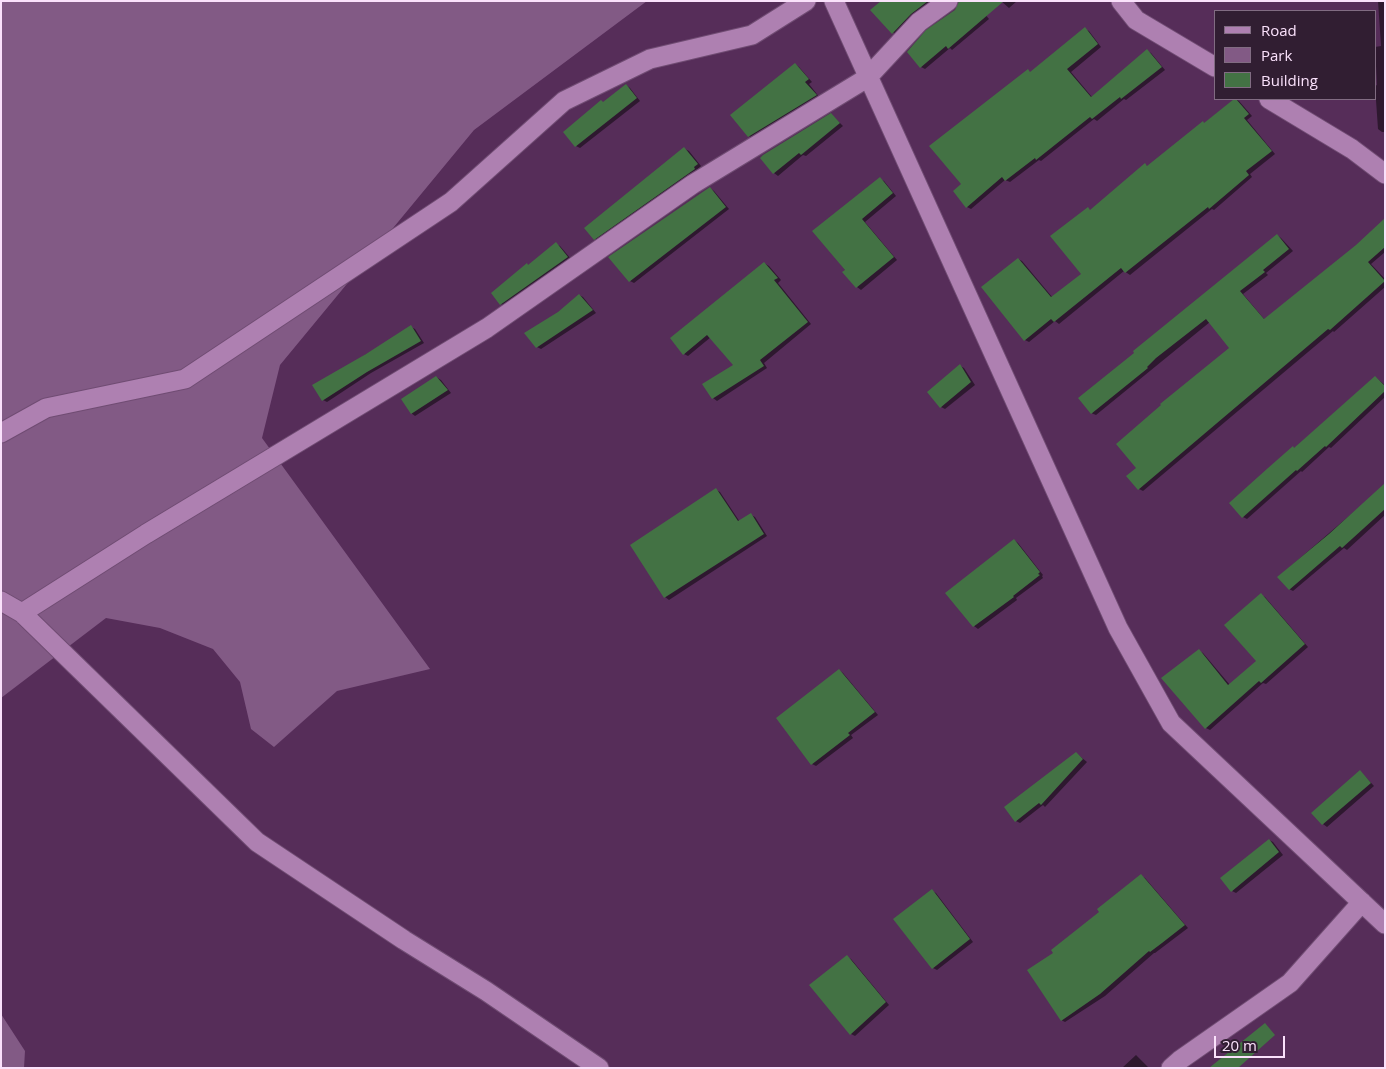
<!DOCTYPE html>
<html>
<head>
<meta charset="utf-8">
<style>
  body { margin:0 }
  #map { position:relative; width:1386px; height:1069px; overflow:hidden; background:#562d59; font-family:"Open Sans",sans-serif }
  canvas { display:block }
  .frame { position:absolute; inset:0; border:2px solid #fae1fb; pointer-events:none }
  .legend { position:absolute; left:1214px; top:10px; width:162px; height:90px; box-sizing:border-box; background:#311e32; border:1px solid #816c82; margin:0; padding:6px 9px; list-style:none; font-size:15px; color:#fae1fb }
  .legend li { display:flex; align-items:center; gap:10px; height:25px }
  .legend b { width:25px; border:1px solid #816c82 }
  .scale { position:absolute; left:1214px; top:1036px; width:71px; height:22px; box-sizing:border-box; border:2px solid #fae1fb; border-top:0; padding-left:6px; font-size:15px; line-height:18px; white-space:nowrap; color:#fae1fb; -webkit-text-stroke:4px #311e32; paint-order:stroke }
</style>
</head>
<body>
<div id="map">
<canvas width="1386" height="1069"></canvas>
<div class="frame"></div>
<ul class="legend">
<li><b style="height:6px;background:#ae80b1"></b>Road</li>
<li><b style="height:14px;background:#825a85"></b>Park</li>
<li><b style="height:14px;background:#437244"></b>Building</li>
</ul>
<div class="scale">20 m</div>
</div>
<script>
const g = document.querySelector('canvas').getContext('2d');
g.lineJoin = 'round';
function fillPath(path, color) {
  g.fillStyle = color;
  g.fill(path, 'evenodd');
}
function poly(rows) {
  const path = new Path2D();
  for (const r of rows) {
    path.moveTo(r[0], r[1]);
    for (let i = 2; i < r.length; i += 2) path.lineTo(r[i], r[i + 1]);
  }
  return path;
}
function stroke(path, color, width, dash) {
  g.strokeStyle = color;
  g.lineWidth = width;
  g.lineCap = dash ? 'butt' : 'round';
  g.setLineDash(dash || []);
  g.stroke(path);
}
fillPath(poly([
  [1,1,647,1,474,130,280,365,262,438,430,669,337,691,274,747,251,729,240,682,213,649,160,628,106,618,1,698],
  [1,1014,25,1051,24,1068,1,1068]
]), '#825a85');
fillPath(poly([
  [887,1,935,1,897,36,873,12],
  [974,1,989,19,952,50,950,48,925,69,921,67],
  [1001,1,1017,1,1009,8],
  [1378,1,1385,1,1385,132,1382,132,1378,129,1375,86,1377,85,1375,47,1381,46],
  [1085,29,1089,31,1101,47,1071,72,1092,97,1147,51,1151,53,1165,70,1126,100,1124,99,1097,121,1094,119,1041,161,1039,160,1010,182,1005,180,971,209,967,207,962,185,1028,71,1031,73],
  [795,64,799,67,812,82,809,84,820,98,753,139,749,136],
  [626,85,630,88,640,101,580,148,576,146,604,103],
  [1235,99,1239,101,1252,116,1247,120,1275,154,1250,174,1252,177,1214,210,1212,209,1130,275,1124,271,1059,324,1055,321,1029,342,1025,340,1018,259,1022,261,1053,298,1083,274,1088,209,1091,211,1145,165,1149,167],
  [831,114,843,126,806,156,803,155,778,176,774,173,762,158],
  [685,149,689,151,701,166,697,170,699,172,599,241,595,239],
  [880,179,884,181,896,196,865,222,897,260,861,290,857,287,846,271,814,231],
  [710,188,714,191,729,209,634,283,630,281],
  [1385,220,1385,252,1371,264,1385,279,1385,287,1334,332,1333,331,1143,491,1139,489,1128,476,1138,468,1231,348,1210,322,1096,415,1091,413,1277,235,1281,238,1293,251,1266,273,1268,275,1243,294,1265,320,1357,246],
  [556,244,560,246,571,259,505,306,501,304,529,266],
  [764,263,769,266,781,280,778,283,811,324,764,363,767,368,717,401,713,398,735,366,711,337,688,356,684,354],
  [579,295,583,297,596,313,541,349,537,347],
  [411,327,415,329,424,343,371,373,327,402,323,400,314,386],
  [960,366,964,368,975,385,945,409,941,407],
  [436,377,441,380,451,393,415,416,411,413],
  [1375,377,1385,385,1385,397,1331,448,1329,447,1302,472,1301,471,1247,519,1243,517,1294,449],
  [1385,485,1385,515,1347,550,1344,548,1293,591,1289,589,1278,577],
  [716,490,720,492,740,522,751,515,755,517,767,536,669,600,665,597],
  [1014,540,1018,543,1043,575,1042,576,1043,578,1016,598,1017,600,978,629,974,626],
  [1261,595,1265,597,1308,647,1266,684,1263,683,1210,730,1206,728,1199,651,1203,653,1230,685,1258,661],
  [839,670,843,673,878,715,851,735,853,738,816,766,812,764],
  [1076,753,1087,762,1045,807,1043,805,1020,823,1016,821],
  [1360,771,1374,786,1327,827,1323,824],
  [1269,840,1273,842,1283,855,1236,893,1232,891],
  [1141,876,1145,878,1188,928,1155,953,1154,953,1105,996,1065,1022,1061,1020,1055,953],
  [932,891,936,893,973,942,937,970,933,968],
  [847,957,851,959,889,1005,855,1036,851,1034],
  [1136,1055,1149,1068,1122,1068]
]), '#0007');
fillPath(poly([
  [881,1,928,1,911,14,892,34,870,10],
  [959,1,1004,1,948,49,946,46,920,68,907,52,926,30,955,10],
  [1085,27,1098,44,1067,69,1091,97,1147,49,1162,67,1121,99,1120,97,1092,119,1090,117,1036,160,1035,158,1005,181,1002,177,966,208,953,191,961,184,929,146,1028,69,1030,72],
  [795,63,809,79,805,82,817,95,748,137,730,115],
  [626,84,637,98,575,147,563,132,601,100,603,102],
  [1234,99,1236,99,1249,114,1244,118,1272,151,1246,171,1249,175,1209,209,1208,207,1125,273,1121,268,1054,322,1051,319,1024,341,981,287,1018,258,1051,297,1081,274,1050,236,1088,207,1090,210,1145,163,1147,166,1203,121,1204,123],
  [831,113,840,123,801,155,799,153,773,174,760,158,763,155],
  [684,147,698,164,694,167,695,169,594,240,584,228],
  [880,177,893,193,862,219,894,257,856,288,842,272,845,270,812,231],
  [710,187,726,207,629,282,608,257],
  [1385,218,1385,247,1368,262,1385,281,1330,330,1328,329,1138,490,1126,476,1136,468,1116,444,1161,405,1160,404,1229,348,1206,319,1156,358,1147,367,1148,368,1091,414,1078,398,1134,353,1133,351,1277,234,1289,249,1263,270,1265,272,1240,291,1264,319,1356,245],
  [556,242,568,257,500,305,491,293,527,263,528,265],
  [764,262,778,278,774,280,808,322,760,360,764,366,712,399,702,384,733,365,707,335,683,355,670,338],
  [579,294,593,310,536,348,524,333,558,312],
  [411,325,421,341,367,372,322,401,312,385,366,354],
  [960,364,971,382,940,408,927,392],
  [436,376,448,390,411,414,401,399],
  [1375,376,1385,386,1385,391,1326,447,1325,446,1297,471,1296,470,1242,518,1229,503,1268,468,1293,446,1294,448],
  [1385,483,1385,509,1342,548,1340,546,1289,590,1277,577,1329,534],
  [716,488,738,521,751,513,764,534,664,598,630,545],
  [1014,539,1040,572,1038,574,1040,575,1013,596,1014,597,973,627,945,593],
  [1261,593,1305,644,1261,683,1259,681,1205,729,1161,678,1199,649,1228,685,1256,661,1224,625],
  [839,669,875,712,848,733,850,735,811,765,776,718],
  [1076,752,1083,759,1041,805,1039,803,1015,822,1004,807],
  [1360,770,1371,783,1322,825,1311,813],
  [1269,839,1279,852,1231,892,1220,878],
  [1141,874,1185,925,1162,943,1150,952,1149,951,1100,994,1061,1021,1027,970,1053,953,1051,950,1099,912,1097,909],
  [932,889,970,939,932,969,893,919],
  [847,955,886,1002,850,1035,809,985],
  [1265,1023,1275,1035,1238,1068,1209,1068]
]), '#437244');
const street = poly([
  [834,1,1118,628,1171,723,1385,924],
  [1121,1,1136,20,1215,67],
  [1269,99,1352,149,1385,174],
  [1,433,46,408,185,379,451,202,564,101,650,59,752,35,806,1],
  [1,601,22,613,257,842,404,940,486,991,599,1068],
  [22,613,146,534,487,328,693,184,867,78,919,22,948,1],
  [1171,1068,1180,1060,1290,983,1362,902]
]);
stroke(street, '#704c73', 21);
stroke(street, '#ae80b1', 19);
</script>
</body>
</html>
